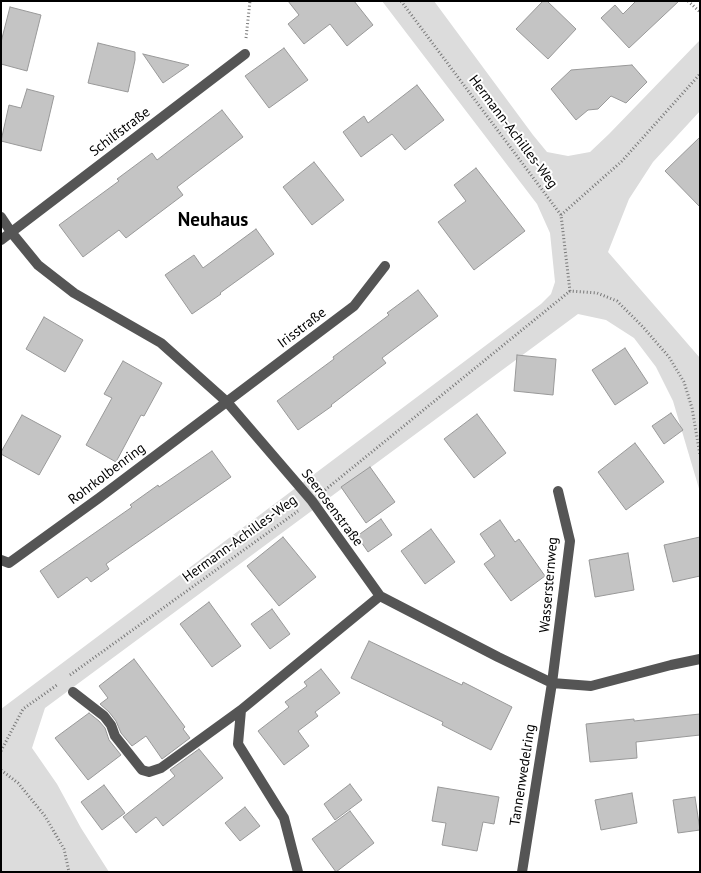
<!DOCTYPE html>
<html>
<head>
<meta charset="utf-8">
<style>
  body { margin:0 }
  #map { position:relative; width:701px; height:873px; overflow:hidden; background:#fff; font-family:"PT Sans",sans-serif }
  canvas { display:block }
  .frame { position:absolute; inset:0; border:2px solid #000; pointer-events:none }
</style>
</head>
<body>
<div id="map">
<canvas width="701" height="873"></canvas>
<div class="frame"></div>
</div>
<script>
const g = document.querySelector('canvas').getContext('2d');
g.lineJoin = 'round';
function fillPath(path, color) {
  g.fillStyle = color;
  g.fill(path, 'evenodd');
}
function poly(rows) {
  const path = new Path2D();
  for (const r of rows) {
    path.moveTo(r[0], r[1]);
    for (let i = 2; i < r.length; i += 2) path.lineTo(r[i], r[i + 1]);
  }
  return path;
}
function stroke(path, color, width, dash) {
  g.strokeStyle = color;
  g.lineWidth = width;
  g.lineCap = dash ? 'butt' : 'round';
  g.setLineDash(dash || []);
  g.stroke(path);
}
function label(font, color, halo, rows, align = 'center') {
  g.font = font + ' "PT Sans",sans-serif';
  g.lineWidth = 4;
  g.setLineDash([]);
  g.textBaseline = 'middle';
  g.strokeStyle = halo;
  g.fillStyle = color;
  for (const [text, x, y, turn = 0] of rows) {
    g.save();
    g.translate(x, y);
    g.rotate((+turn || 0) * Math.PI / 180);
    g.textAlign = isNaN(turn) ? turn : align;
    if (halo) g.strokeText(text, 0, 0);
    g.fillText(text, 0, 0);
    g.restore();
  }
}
fillPath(poly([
  [382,1,434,1,533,135,547,152,568,156,590,152,609,134,700,40,700,111,653,162,629,199,608,252,700,358,700,492,673,401,656,367,634,338,606,320,578,314,45,708,32,748,57,784,81,828,109,872,1,872,1,709,541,304,551,294,555,282,550,233,537,204]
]), '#dcdcdc');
const building = poly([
  [288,1,354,1,373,25,347,46,330,24,304,44,288,24,299,15,288,1],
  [543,1,547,1,576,29,548,59,516,29,543,1],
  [636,1,679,1,629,48,601,18,615,5,623,14,636,1],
  [10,7,41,15,27,71,1,64,1,42,10,7],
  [98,43,135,52,135,60,128,92,88,83,98,43],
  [284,48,308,80,269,108,245,76,284,48],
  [143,54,189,65,163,83,143,54],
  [632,65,647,82,626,103,611,96,598,109,588,110,576,120,551,89,571,70,632,65],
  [417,85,444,120,405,150,392,134,361,157,343,132,364,116,368,123,417,85],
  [27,89,54,96,41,151,1,141,9,105,21,108,27,89],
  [222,110,243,137,177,187,183,195,126,238,119,230,83,257,59,225,119,181,117,179,152,153,157,160,222,110],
  [700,137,700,207,665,171,700,137],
  [314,162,344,200,312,225,283,187,314,162],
  [476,168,525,231,474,270,438,222,466,201,454,185,476,168],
  [256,229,274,254,220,293,221,294,192,314,165,275,194,255,203,268,256,229],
  [418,290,438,316,382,358,386,363,331,405,332,406,298,430,277,401,334,359,333,357,389,315,387,313,418,290],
  [44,317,83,340,65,372,26,349,44,317],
  [625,348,648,383,615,405,592,370,625,348],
  [517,355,556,359,553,395,514,391,517,355],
  [123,361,162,383,144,416,141,415,116,462,86,445,112,398,104,394,123,361],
  [671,413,683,430,664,444,652,426,671,413],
  [477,414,506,453,474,478,444,439,477,414],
  [22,415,61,436,39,475,1,454,1,452,22,415],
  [635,443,664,482,626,510,598,472,635,443],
  [212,451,231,477,106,564,109,569,91,582,87,577,58,598,40,571,132,507,130,505,158,485,159,487,212,451],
  [370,467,395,502,366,523,341,487,370,467],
  [381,519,392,535,368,552,357,536,381,519],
  [500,520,515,542,519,539,545,576,511,601,484,564,495,556,480,534,500,520],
  [431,529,455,562,425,584,401,551,431,529],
  [283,537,316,577,279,606,247,566,283,537],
  [700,537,700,576,673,582,664,545,700,537],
  [628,553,634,590,595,597,589,560,628,553],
  [209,602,241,646,212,667,180,624,209,602],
  [272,609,290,634,270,649,251,624,272,609],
  [369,641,462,685,463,682,512,707,491,750,442,725,443,722,351,678,369,641],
  [134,659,185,727,183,729,190,738,162,759,146,736,132,746,121,733,116,721,109,712,100,704,108,698,99,686,134,659],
  [321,669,340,693,315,712,318,716,298,731,309,746,284,765,258,731,289,707,285,702,307,686,304,682,321,669],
  [89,713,99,721,105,728,109,740,121,755,88,780,55,738,89,713],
  [700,714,700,735,636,742,637,758,590,762,586,724,634,719,634,721,700,714],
  [199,749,223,778,163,826,156,817,136,833,123,817,175,776,170,770,199,749],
  [350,784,362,800,335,820,324,804,350,784],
  [104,785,125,813,102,830,81,802,104,785],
  [438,787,499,797,494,824,483,822,477,851,442,845,446,823,432,821,438,787],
  [632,793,637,823,601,830,595,800,632,793],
  [695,797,700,830,678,833,673,800,695,797],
  [245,807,260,826,240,841,225,823,245,807],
  [350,811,374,843,336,872,312,839,350,811]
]);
fillPath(building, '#c4c4c4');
stroke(building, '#999', 1);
stroke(poly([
  [401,1,561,215,570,291,597,293,617,301,643,327,669,357,684,382,692,408,700,455],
  [688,1,700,12],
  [246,38,250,1],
  [561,215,622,161,700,74],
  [325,490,570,291],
  [70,675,298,511],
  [1,751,23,709,57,685],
  [1,770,18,783,45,816,64,849,69,872]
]), '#777', 3, [1, 2.5]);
stroke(poly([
  [1,217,11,232,38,265,74,293,161,343,227,402,312,501,380,596,498,657,552,683,591,686,671,665,700,659],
  [1,240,245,54],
  [1,560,9,563,99,498,354,306,385,266],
  [73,692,104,716,111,725,115,736,142,770,149,772,161,768,241,710],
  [298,872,284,818,238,744,241,710,380,596],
  [522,872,552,683,570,541,558,491]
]), '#555', 10);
label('14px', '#000', '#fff', [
  ["Schilfstraße",120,132,-37],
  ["Hermann-Achilles-Weg",513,132,53],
  ["Irisstraße",302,328,-37],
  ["Rohrkolbenring",107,474,-37],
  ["Seerosenstraße",332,508,53],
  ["Hermann-Achilles-Weg",240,539,-36],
  ["Wassersternweg",549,585,-85],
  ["Tannenwedelring",523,775,-81]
]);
label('bold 19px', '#000', '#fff', [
  ["Neuhaus",213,221]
]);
</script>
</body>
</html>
